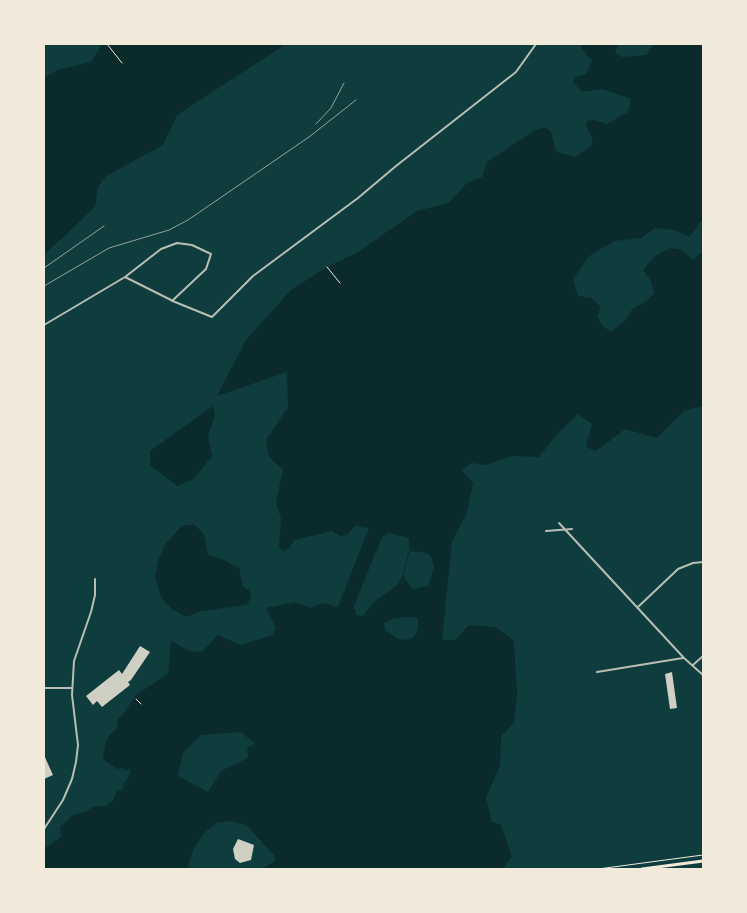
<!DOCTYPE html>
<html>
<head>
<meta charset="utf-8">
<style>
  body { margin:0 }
  #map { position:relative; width:747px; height:913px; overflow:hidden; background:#0f3d3e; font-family:"Open Sans",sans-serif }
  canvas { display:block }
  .frame { position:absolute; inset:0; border:45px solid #f1e9da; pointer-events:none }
</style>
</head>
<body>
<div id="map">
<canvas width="747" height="913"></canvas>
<div class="frame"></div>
</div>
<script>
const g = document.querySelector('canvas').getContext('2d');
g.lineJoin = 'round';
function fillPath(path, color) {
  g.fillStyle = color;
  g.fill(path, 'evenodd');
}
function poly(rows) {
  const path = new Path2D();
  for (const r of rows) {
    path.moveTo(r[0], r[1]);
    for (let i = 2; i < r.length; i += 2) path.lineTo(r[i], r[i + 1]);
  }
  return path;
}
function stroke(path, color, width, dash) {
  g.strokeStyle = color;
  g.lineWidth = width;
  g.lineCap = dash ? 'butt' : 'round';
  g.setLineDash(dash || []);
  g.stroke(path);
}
fillPath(poly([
  [102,44,286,44,177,115,163,145,106,176,98,187,95,207,44,255,44,78,57,70,91,62],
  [582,44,619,44,617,46,615,54,622,57,647,55,650,48,655,44,703,44,703,220,700,222,690,237,674,230,655,228,641,238,614,241,589,256,573,279,578,296,592,298,601,307,597,316,601,324,610,332,625,321,633,308,646,302,654,293,651,281,643,270,655,256,670,248,682,250,693,260,703,251,703,406,685,410,657,438,625,429,596,451,586,447,592,424,578,414,556,435,539,457,512,456,486,465,472,463,462,470,473,483,467,513,452,541,442,640,455,640,469,625,496,627,514,641,517,695,514,723,501,736,500,766,486,797,492,822,501,825,512,857,502,869,262,869,275,861,275,856,246,825,230,821,216,823,205,832,194,848,187,869,44,869,44,849,61,837,60,827,73,815,84,812,95,806,108,806,108,804,112,802,117,791,121,791,123,789,124,782,126,783,131,769,130,768,127,771,122,768,117,769,103,759,105,745,109,735,117,728,118,718,122,716,136,695,168,674,171,641,189,651,202,652,218,635,240,645,273,635,276,628,266,608,296,602,311,608,322,603,338,607,369,528,355,526,347,535,340,536,332,531,295,540,288,549,283,551,279,546,281,519,276,502,283,470,269,457,266,440,288,407,287,372,217,396,246,340,291,290,327,267,358,252,417,211,449,203,467,183,482,177,487,162,535,130,545,127,551,132,556,152,575,157,591,146,593,141,586,125,587,121,594,120,607,124,628,112,631,99,602,89,582,92,573,82,575,77,586,74,592,61,581,48],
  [388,533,409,538,409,551,427,553,431,557,434,567,428,586,412,589,403,575,398,584,373,603,363,616,356,615,354,606,382,537],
  [404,617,413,617,418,619,418,629,414,637,408,640,398,639,385,630,384,623,392,619],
  [241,732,255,744,247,748,248,758,221,771,208,792,178,776,183,753,201,735],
  [213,406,215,415,208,436,212,456,194,479,177,486,150,465,150,451],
  [194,524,204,534,208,555,222,559,239,568,243,587,249,590,251,597,247,605,201,611,186,617,172,609,161,597,155,576,159,558,166,543,182,526]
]), '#0a2a2b');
stroke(poly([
  [403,575,409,551]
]), '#0a2a2b', 1);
fillPath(poly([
  [140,646,150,652,131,680,128,682,130,685,102,707,97,701,93,705,86,696,119,670,122,674],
  [672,672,677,708,670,709,665,674],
  [44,755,53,775,44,779],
  [238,839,254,845,251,860,240,863,235,859,233,849]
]), '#cfcfc3');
stroke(poly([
  [107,44,122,63],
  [327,267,340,283],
  [136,699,141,704],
  [598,869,703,855]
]), '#f1e9da', 1);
stroke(poly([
  [125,277,175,302,212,317,253,276,358,198,396,166,516,72,536,44],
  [44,325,125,277,161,249,177,243,192,245,211,254,206,269,172,301],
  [559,523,684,658,703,675],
  [546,531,572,529],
  [638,607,678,569,693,563,703,562],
  [693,665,703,656],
  [597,672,683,658],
  [44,688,72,688],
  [44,829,63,800,72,779,76,762,78,745,72,695,74,661,91,612,95,595,95,579]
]), '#b8beb3', 2);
stroke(poly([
  [642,869,703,861]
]), '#f1e9da', 3);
stroke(poly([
  [316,124,331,108,344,83],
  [44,268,104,226],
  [44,286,109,248,169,230,188,220,309,137,356,100]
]), '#97a49c', 1);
</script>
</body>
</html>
